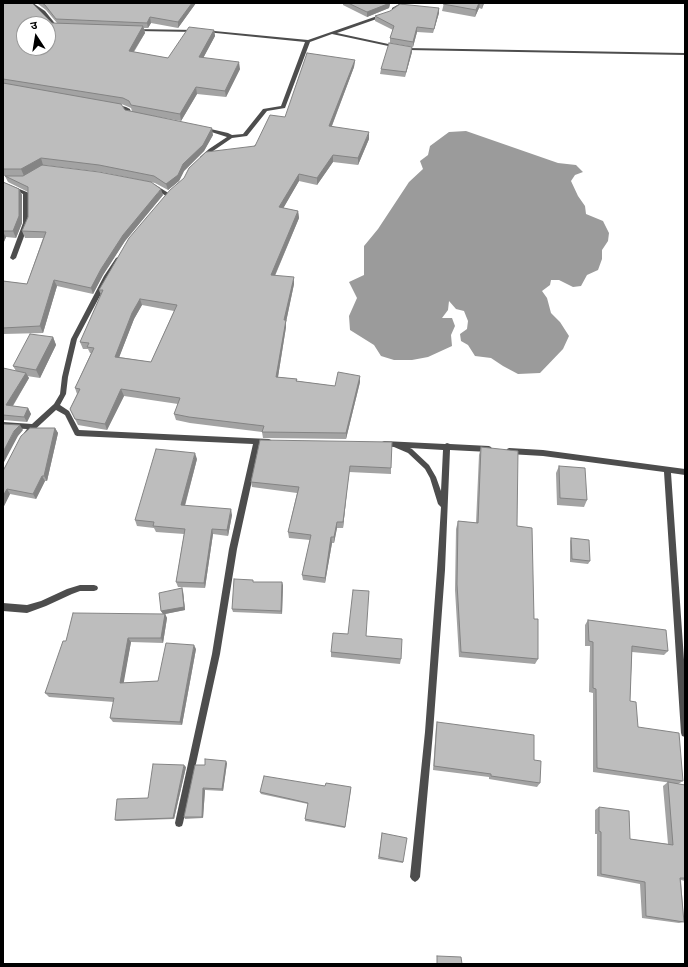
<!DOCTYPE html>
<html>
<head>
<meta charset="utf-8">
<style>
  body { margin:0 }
  #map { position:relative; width:688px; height:967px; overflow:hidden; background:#fff; font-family:"Open Sans","Noto Sans Devanagari",sans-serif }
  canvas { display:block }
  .frame { position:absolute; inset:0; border:4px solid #000; pointer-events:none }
  .north { position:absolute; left:16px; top:16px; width:40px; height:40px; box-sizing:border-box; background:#fff; border:1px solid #999; border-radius:50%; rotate:348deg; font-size:11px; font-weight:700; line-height:16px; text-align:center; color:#000 }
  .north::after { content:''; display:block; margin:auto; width:14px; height:18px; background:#000; clip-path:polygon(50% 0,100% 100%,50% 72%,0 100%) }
</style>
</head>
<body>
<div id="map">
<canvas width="688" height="967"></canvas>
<div class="frame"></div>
<div class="north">उ</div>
</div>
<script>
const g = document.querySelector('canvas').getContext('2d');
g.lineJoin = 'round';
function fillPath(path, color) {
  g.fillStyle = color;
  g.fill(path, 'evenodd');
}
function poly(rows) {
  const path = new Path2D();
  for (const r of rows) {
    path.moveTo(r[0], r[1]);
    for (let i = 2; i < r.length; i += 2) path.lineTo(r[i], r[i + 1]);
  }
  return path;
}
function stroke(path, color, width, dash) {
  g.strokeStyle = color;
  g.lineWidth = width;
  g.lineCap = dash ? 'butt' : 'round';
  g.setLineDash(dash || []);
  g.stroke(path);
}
fillPath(poly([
  [466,131,558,163,576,165,583,172,575,175,571,181,578,196,585,206,586,214,603,221,609,233,608,241,602,250,602,259,598,270,587,275,581,286,573,287,559,280,551,280,550,285,542,291,547,298,551,313,560,322,569,336,563,349,540,373,518,374,503,366,491,358,475,356,468,345,461,341,460,334,467,329,468,321,464,311,456,309,449,301,448,310,442,318,452,318,455,326,451,335,452,346,428,357,412,360,394,360,381,356,374,345,350,330,349,316,357,298,349,282,364,275,364,246,378,229,409,182,423,169,420,161,428,155,430,146,449,132]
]), '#9b9b9b');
fillPath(poly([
  [28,3,33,3,45,11,57,26,62,26,62,28,54,28,41,13,28,3],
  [401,3,406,3,396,10,392,10,392,8,401,3],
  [383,14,385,14,385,16,337,33,407,48,685,53,685,55,407,50,332,34,310,42,285,108,267,111,247,136,232,138,213,151,204,159,200,159,200,157,209,149,227,137,202,129,202,127,228,133,232,135,243,134,263,109,281,106,305,42,206,32,204,31,204,30,308,40,383,14],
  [134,29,196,30,198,31,196,32,136,31,134,30,134,29],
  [115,104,126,107,130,109,131,113,138,115,135,117,127,115,126,111,113,107,113,105,115,104],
  [3,182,29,193,29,223,16,258,13,260,10,258,23,223,23,194,3,186,3,182],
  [154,184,170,194,170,196,166,196,152,187,152,185,154,184],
  [118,257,121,259,110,277,77,339,68,377,66,394,60,405,69,411,79,430,269,439,271,440,272,442,271,444,269,445,260,444,237,549,220,654,183,823,182,826,179,827,176,826,175,823,212,654,229,549,253,444,77,436,75,435,65,415,56,410,29,435,25,435,24,433,27,429,3,428,3,422,32,424,54,404,60,394,62,377,71,339,104,276,116,258,118,257],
  [384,441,445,444,447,443,450,444,489,446,491,447,492,449,491,451,489,452,450,450,445,570,433,732,420,877,418,880,415,882,412,880,410,877,425,732,437,570,441,507,438,504,430,478,425,469,408,453,394,447,382,446,381,444,382,442,384,441],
  [410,448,443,450,441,491,436,477,429,465,412,449,410,448],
  [509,448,543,450,685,469,685,475,671,473,685,674,685,737,682,736,681,733,664,472,543,456,509,454,507,453,506,451,507,449,509,448],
  [80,585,94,585,97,586,98,588,97,590,94,591,80,591,72,594,46,606,27,613,3,611,3,603,27,605,41,601,67,589,80,585]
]), '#4d4d4d');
fillPath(poly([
  [3,3,52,23,57,23,46,10,38,4,37,3,196,3,178,28,151,23,148,28,144,28,145,33,134,52,168,58,214,30,215,36,203,58,240,69,226,97,197,94,181,121,148,115,213,135,204,151,184,171,179,181,168,190,155,183,101,172,43,165,42,165,163,195,125,241,103,275,93,294,57,286,43,333,3,334,3,281,27,284,43,238,25,238,22,231,28,217,28,192,8,182,5,176,24,176,3,176],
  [121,104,124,105,131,108,132,111,125,110],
  [343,3,390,3,390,4,389,8,367,17,343,5],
  [444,3,484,3,482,9,479,8,475,17,442,11],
  [439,8,439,13,433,33,417,32,413,47,390,43,390,38,393,30,375,21,375,16],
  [412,47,412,52,405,77,380,74,381,69],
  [355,60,354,67,332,126,369,139,358,165,333,162,317,185,299,181,283,208,298,211,299,218,275,276,294,284,286,322,286,327,278,377,297,379,297,381,335,386,360,382,346,439,263,438,262,432,190,423,176,420,174,414,178,404,124,396,107,430,78,425,70,409,77,394,75,388,91,353,90,353,88,349,83,349,80,342,101,295,99,290,285,117],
  [142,305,174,311,151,362,119,357,134,319],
  [3,182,19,189,22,195,22,223,16,238,6,237,3,244],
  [53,337,56,345,40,378,27,376,29,378,13,406,28,408,31,414,27,422,3,420,3,368,16,371,13,366],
  [55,428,58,433,47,481,45,481,36,499,10,494,3,508,3,471],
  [260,440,391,468,391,474,349,472,343,528,337,528,334,543,332,543,325,583,303,580,302,575,310,540,289,538,288,532,297,493,252,487,251,482],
  [481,447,517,526,534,619,538,659,535,664,459,657,455,590,456,529,458,521,476,523,479,455],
  [197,459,185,506,232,515,228,536,213,534,205,588,178,587,176,582,184,534,156,532,154,528,137,526,135,520],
  [559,466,587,500,584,507,557,505,556,473],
  [571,538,590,561,588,564,570,562,570,541],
  [254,582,283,585,282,614,233,612,232,609],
  [183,591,185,610,165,614,167,618,163,643,131,642,123,683,158,681,196,649,182,725,113,722,110,718,114,702,49,697,45,693,66,641,163,614,161,611],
  [588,620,668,651,664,655,632,652,630,701,638,727,683,781,678,784,685,785,685,881,681,880,684,922,679,923,642,918,640,884,597,876,597,834,595,834,595,810,599,807,630,839,668,844,663,786,668,782,672,783,593,772,593,693,589,692,590,646,585,646,585,625],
  [366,636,401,659,400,664,331,657,331,652],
  [437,722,534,760,540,783,537,787,489,779,489,777,433,770,436,727],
  [227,763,223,791,205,790,203,818,185,819,184,817,205,765],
  [186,767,174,819,117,821,115,820,148,798],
  [325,786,351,789,345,828,305,821,305,819,308,804,261,794,260,792],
  [382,833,403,862,403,863,378,859]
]), '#a3a3a3');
fillPath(poly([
  [192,3,196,3,178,28,178,22],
  [386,3,390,3,390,4,389,8,367,17,367,12],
  [479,3,480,3,479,8,475,17,476,10],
  [483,3,484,3,482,9],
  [439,8,439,13,433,33,434,29],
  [150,17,151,23,148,28,147,23],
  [143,26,145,33,130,57,129,51],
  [417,27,417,32,413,47,413,42],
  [214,30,215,36,200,64,199,57],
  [412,47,412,52,405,77,406,72],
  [355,60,354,67,329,133,329,126],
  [239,62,240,69,226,97,225,91],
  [196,87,197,94,181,121,180,114],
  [212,128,213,135,204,151,184,171,179,181,168,190,166,184],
  [369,132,369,139,358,165,358,158],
  [333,155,333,162,317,185,317,178],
  [41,158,43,165,24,176,21,169],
  [299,174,299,181,280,214,279,207],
  [19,189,22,195,22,223,16,238,13,231],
  [161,189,163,195,125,241,103,275,93,294,91,288,101,269,123,235],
  [298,211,299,218,272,282,271,275],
  [3,232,6,237,3,244],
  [294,277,294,284,286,322,286,327,277,383,276,377,284,320],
  [54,280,57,286,43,333,40,326],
  [140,299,142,305,134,319,117,363,115,357,132,313],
  [53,337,56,345,40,378,36,370],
  [26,373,29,378,10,410,6,405],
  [360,376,360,382,346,439,346,433],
  [121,389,124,396,107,430,105,424],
  [28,408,31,414,27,422,24,417],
  [20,425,23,430,18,436,3,464,3,452,14,431],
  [55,428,58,433,47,481,44,476],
  [195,453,197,459,183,512,181,505],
  [350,466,349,472,343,528,343,522],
  [42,476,45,481,36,499,33,494],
  [7,489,10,494,3,508,3,496],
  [231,509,232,515,228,536,227,530],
  [337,522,337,528,334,543,334,537],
  [212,529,213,534,205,588,204,583],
  [331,537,332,543,325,583,325,578],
  [282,582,283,585,282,614,281,611],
  [182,588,183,591,185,610,165,614,167,618,163,643,161,638,163,614,161,611],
  [128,638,131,642,123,687,120,683],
  [194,645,196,649,182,725,180,722],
  [226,761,227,763,223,791,222,789],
  [184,765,186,767,174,819,173,818],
  [203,788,205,790,203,818,202,817]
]), '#848484');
const building = poly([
  [3,3,32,3,52,23,143,26,129,51,168,58,189,27,214,30,199,57,239,62,225,91,196,87,180,114,131,105,129,101,123,98,3,79,3,3],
  [24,24,48,24,48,48,24,48,24,24],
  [42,3,192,3,178,22,150,17,147,23,56,19,45,5,42,3],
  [348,3,390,3,367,12,348,3],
  [444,3,479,3,476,10,443,4,444,3],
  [400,4,439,8,434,29,417,27,413,42,390,38,394,26,375,16,390,11,400,4],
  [389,43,412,47,406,72,381,69,389,43],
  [307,53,355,60,329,126,369,132,358,158,333,155,317,178,299,174,279,207,298,211,271,275,294,277,284,320,286,320,276,377,297,379,296,381,335,386,338,372,360,376,346,433,262,432,264,426,189,417,174,414,180,398,121,389,105,424,75,419,70,409,80,389,75,388,94,348,87,347,89,343,80,342,103,290,99,290,129,238,170,190,184,178,189,168,206,152,255,146,270,115,285,117,307,53],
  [140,299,177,305,151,362,115,357,132,313,140,299],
  [3,83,121,104,125,110,212,128,203,145,183,164,178,175,166,184,154,176,99,165,41,158,21,169,3,169,3,83],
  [42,165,99,172,151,182,161,189,123,235,101,269,91,288,54,280,40,326,3,328,3,281,27,284,46,232,22,231,28,217,28,187,5,176,23,176,42,165],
  [3,182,19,189,19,216,13,231,3,231,3,182],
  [30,334,53,337,36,370,13,366,30,334],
  [3,368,26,373,6,405,28,408,24,417,3,415,3,368],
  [3,424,20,425,14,431,3,452,3,424],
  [30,428,55,428,44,476,42,476,33,494,7,489,3,496,3,471,21,436,30,428],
  [260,440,392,442,391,468,350,466,343,522,337,522,334,537,331,537,325,578,302,575,311,535,288,532,299,487,251,482,260,440],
  [481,447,518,451,517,526,532,528,534,619,538,619,538,659,461,652,457,584,458,521,478,523,481,447],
  [156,449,195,453,181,505,231,509,227,530,212,529,204,583,176,582,185,529,153,526,154,522,135,520,156,449],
  [559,466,585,468,587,500,560,498,559,466],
  [571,538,589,540,590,561,572,559,571,538],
  [234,579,253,580,253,582,282,582,281,611,232,609,234,579],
  [182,588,184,607,161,611,159,593,182,588],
  [353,590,369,591,366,636,402,639,401,659,331,652,333,633,348,634,353,590],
  [73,613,165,614,161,638,128,638,120,683,158,681,166,643,194,645,180,722,110,718,114,698,45,693,63,641,66,641,73,613],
  [588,620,666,630,668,651,632,646,630,701,636,702,638,727,679,733,683,781,597,768,596,689,593,688,593,642,589,641,588,620],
  [437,722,534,735,534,760,541,761,540,783,491,776,491,774,434,766,437,722],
  [205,759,226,761,222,789,203,788,202,817,184,817,195,765,205,765,205,759],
  [153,764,184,765,173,818,115,820,117,799,148,798,153,764],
  [264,776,325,786,326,783,351,787,345,827,305,819,308,803,260,792,264,776],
  [668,782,685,785,685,878,680,878,684,922,646,916,645,882,601,874,601,832,599,831,599,807,629,811,630,839,673,845,668,782],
  [382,833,407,838,403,862,379,857,382,833],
  [437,956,461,957,462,964,437,964,437,956]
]);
fillPath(building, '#bdbdbd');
stroke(building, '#848484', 1);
</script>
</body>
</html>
